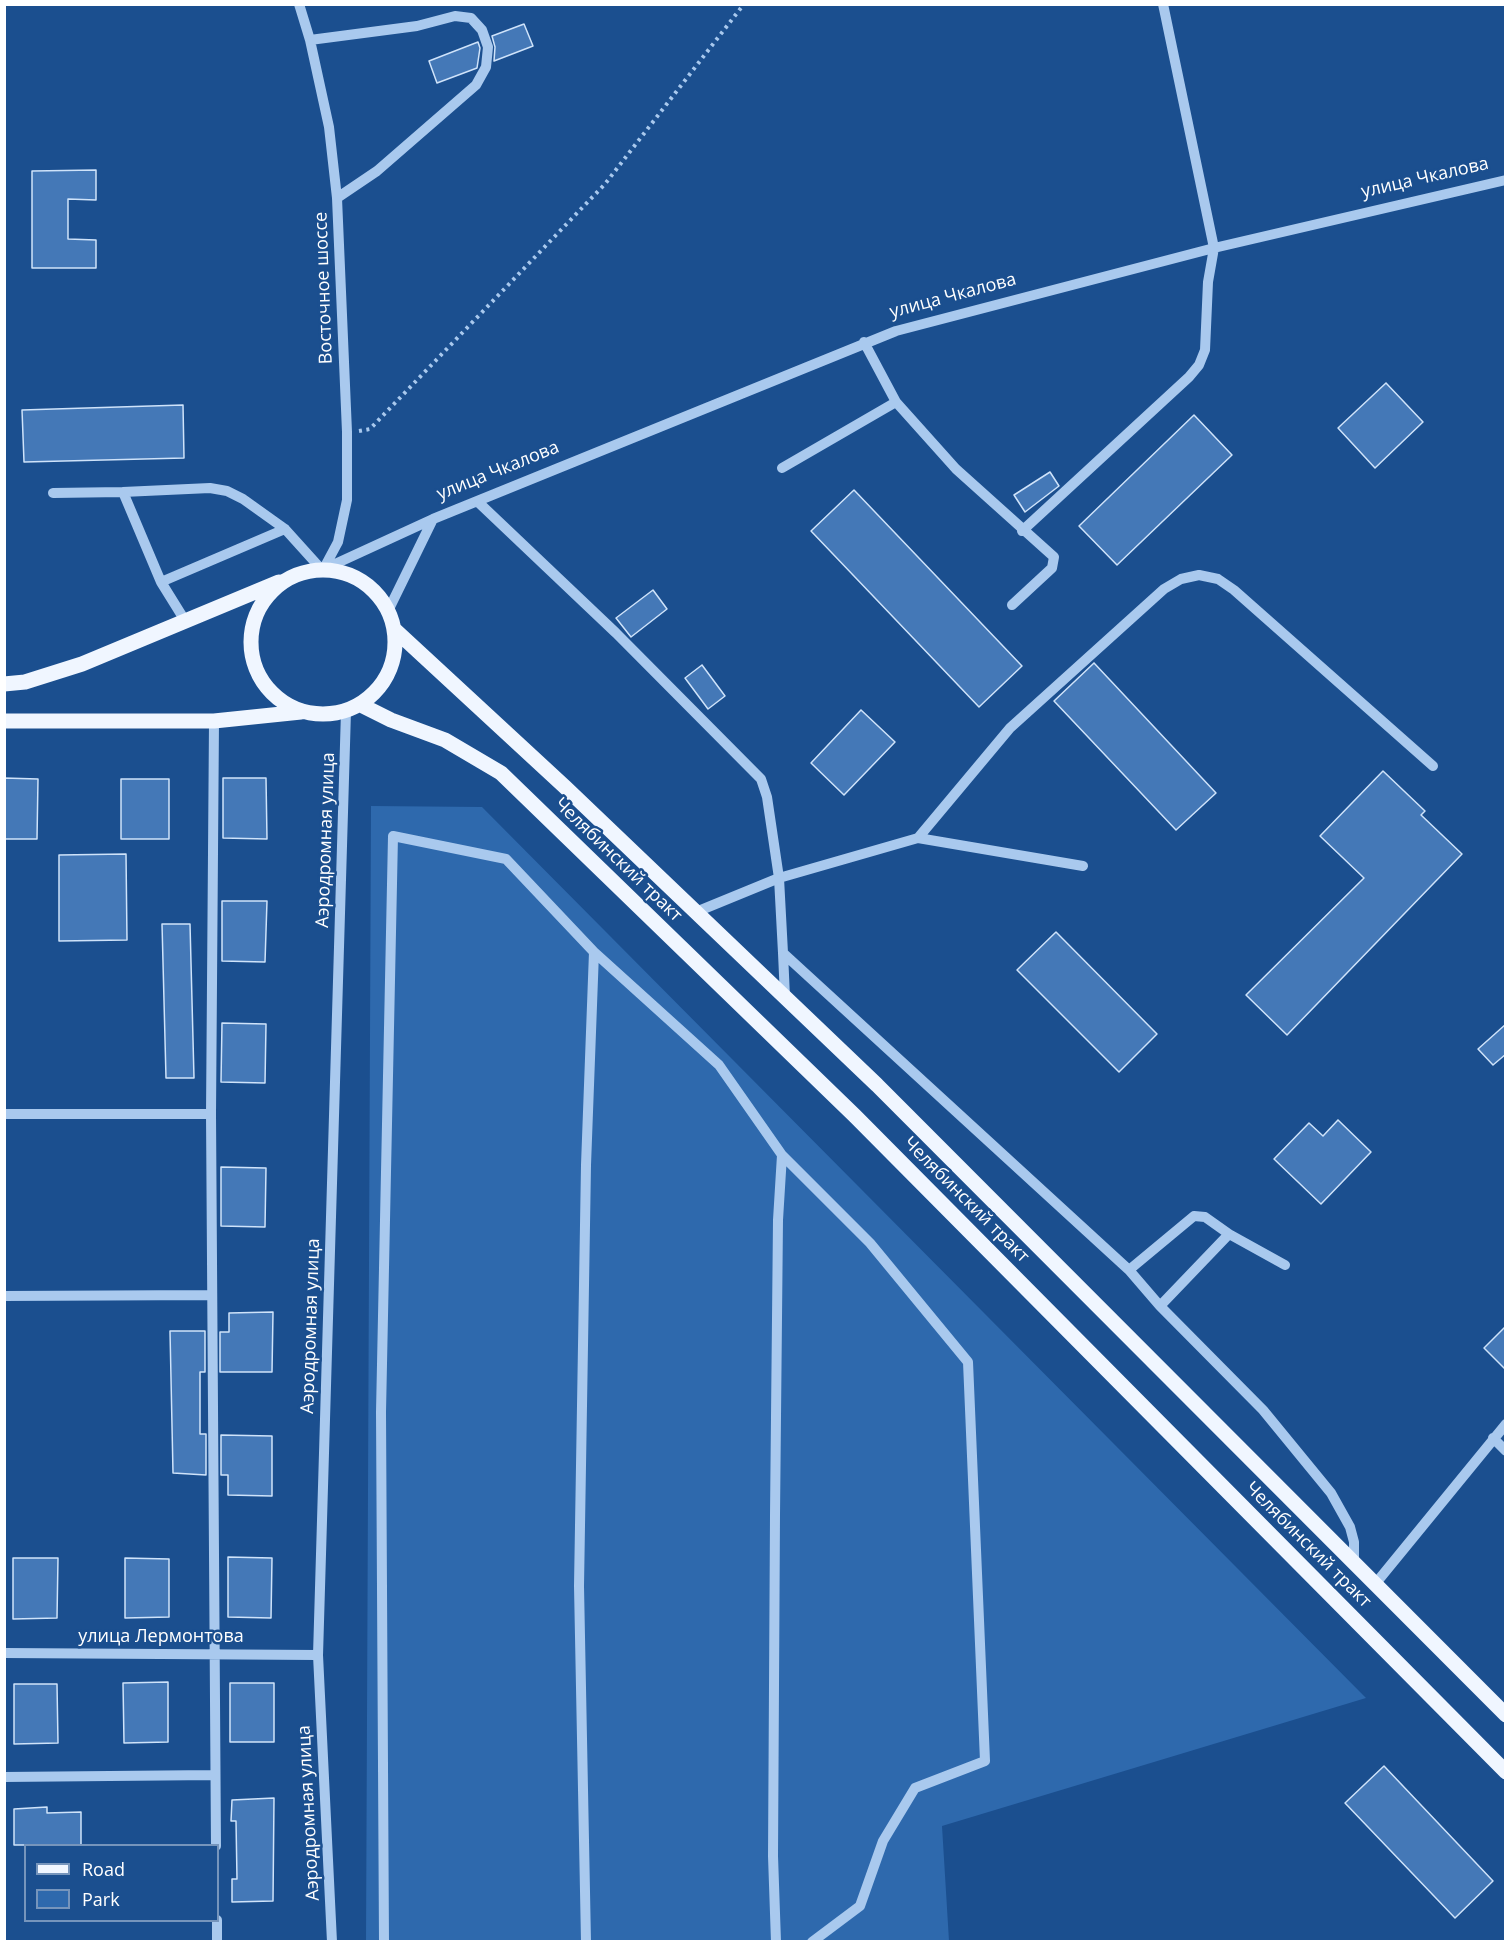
<!DOCTYPE html>
<html>
<head>
<meta charset="utf-8">
<style>
  body { margin:0 }
  #map { position:relative; width:1510px; height:1946px; overflow:hidden; background:#1b4f8f; font-family:"Open Sans",sans-serif }
  canvas { display:block }
  .frame { position:absolute; inset:0; border:6px solid #fff; pointer-events:none }
  .legend { position:absolute; left:24px; top:1844px; width:195px; height:78px; box-sizing:border-box; background:#1b4f8f; border:2px solid #7695bc; margin:0; padding:8px 10px; list-style:none; font-size:18px; color:#fff }
  .legend li { display:flex; align-items:center; gap:12px; height:30px }
  .legend b { width:30px; border:2px solid #7695bc }
</style>
</head>
<body>
<div id="map">
<canvas width="1510" height="1946"></canvas>
<div class="frame"></div>
<ul class="legend">
<li><b style="height:8px;background:#f0f6ff"></b>Road</li>
<li><b style="height:16px;background:#2e69ad"></b>Park</li>
</ul>
</div>
<script>
const g = document.querySelector('canvas').getContext('2d');
g.lineJoin = 'round';
function fillPath(path, color) {
  g.fillStyle = color;
  g.fill(path, 'evenodd');
}
function poly(rows) {
  const path = new Path2D();
  for (const r of rows) {
    if (r.length === 3) {
      path.moveTo(r[0] + r[2], r[1]);
      path.arc(r[0], r[1], r[2], 0, 2 * Math.PI);
      continue;
    }
    path.moveTo(r[0], r[1]);
    for (let i = 2; i < r.length; i += 2) path.lineTo(r[i], r[i + 1]);
  }
  return path;
}
function stroke(path, color, width, dash) {
  g.strokeStyle = color;
  g.lineWidth = width;
  g.lineCap = dash ? 'butt' : 'round';
  g.setLineDash(dash || []);
  g.stroke(path);
}
function label(font, color, halo, rows, align = 'center') {
  g.font = font + ' "Open Sans",sans-serif';
  g.lineWidth = 5;
  g.setLineDash([]);
  g.textBaseline = 'middle';
  g.strokeStyle = halo;
  g.fillStyle = color;
  for (const [text, x, y, turn = 0] of rows) {
    g.save();
    g.translate(x, y);
    g.rotate((+turn || 0) * Math.PI / 180);
    g.textAlign = isNaN(turn) ? turn : align;
    if (halo) g.strokeText(text, 0, 0);
    g.fillText(text, 0, 0);
    g.restore();
  }
}
fillPath(poly([
  [371,806,482,807,1366,1698,942,1826,949,1941,366,1942]
]), '#2e69ad');
const building = poly([
  [524,24,533,46,494,61,495,47,492,36,524,24],
  [478,42,480,48,477,68,437,83,429,61,478,42],
  [96,170,96,200,68,199,68,239,96,240,96,268,32,268,32,171,96,170],
  [1386,383,1423,422,1375,468,1338,428,1386,383],
  [183,405,184,458,24,462,22,410,183,405],
  [1194,415,1232,455,1117,565,1079,526,1194,415],
  [1050,472,1059,486,1025,512,1014,495,1050,472],
  [854,490,1022,666,979,707,811,531,854,490],
  [653,590,667,609,631,637,616,618,653,590],
  [1094,663,1216,793,1176,830,1054,701,1094,663],
  [702,665,725,696,708,709,685,678,702,665],
  [861,710,895,742,844,795,811,763,861,710],
  [1383,771,1425,811,1421,815,1462,854,1287,1035,1246,995,1364,878,1320,836,1383,771],
  [4,778,38,779,37,839,4,839,4,778],
  [223,778,266,778,267,839,223,838,223,778],
  [121,779,169,779,169,839,121,839,121,779],
  [126,854,127,940,59,941,59,855,126,854],
  [222,901,267,901,265,962,222,961,222,901],
  [162,924,190,924,194,1078,166,1078,162,924],
  [1056,932,1157,1034,1119,1072,1017,970,1056,932],
  [222,1023,266,1024,265,1083,221,1082,222,1023],
  [1506,1024,1506,1054,1493,1065,1478,1049,1506,1024],
  [1338,1120,1371,1152,1321,1204,1274,1159,1309,1123,1323,1136,1338,1120],
  [221,1167,266,1168,265,1227,221,1226,221,1167],
  [273,1312,272,1372,220,1372,220,1332,229,1332,229,1313,273,1312],
  [1506,1326,1506,1370,1484,1348,1506,1326],
  [170,1331,205,1331,205,1372,200,1372,200,1434,206,1434,206,1475,173,1473,170,1331],
  [221,1435,272,1436,272,1496,228,1495,228,1475,221,1475,221,1435],
  [228,1557,272,1558,271,1618,228,1617,228,1557],
  [13,1558,58,1558,57,1618,13,1619,13,1558],
  [125,1558,169,1559,169,1617,125,1618,125,1558],
  [168,1682,168,1742,124,1743,123,1683,168,1682],
  [230,1683,274,1683,274,1742,230,1742,230,1683],
  [14,1684,57,1684,58,1743,14,1744,14,1684],
  [1384,1766,1493,1881,1455,1918,1345,1803,1384,1766],
  [274,1798,273,1901,232,1902,232,1879,237,1879,236,1821,231,1821,232,1800,274,1798],
  [47,1807,47,1813,81,1812,81,1845,14,1845,14,1809,47,1807]
]);
fillPath(building, '#4478b7');
stroke(building, '#cfe3fa', 1.5);
stroke(poly([
  [359,431,370,429,605,184,744,4]
]), '#a9c9ee', 4, [3, 4.5]);
stroke(poly([
  [299,4,310,40,329,127,337,198,347,432,347,500,338,542,323,570],
  [310,40,417,26,455,16,471,18,482,30,488,47,486,67,476,85,377,171,337,198],
  [864,342,896,402,956,469,1054,557,1052,568,1012,605],
  [782,468,896,402],
  [53,493,123,492],
  [477,501,616,633,761,779,767,797,779,878,696,912],
  [285,529,161,582,123,492,210,488,227,491,243,499,285,529,322,570],
  [1022,531,1189,377,1199,365,1205,350,1208,282,1214,248,1163,4],
  [322,570,433,519,896,331,1214,248,1506,180],
  [161,582,184,619],
  [388,611,433,519],
  [214,721,211,1114,216,1846],
  [918,838,1083,866],
  [594,952,719,1065,782,1155],
  [783,953,785,997],
  [4,1114,211,1114],
  [1285,1265,1229,1234,1160,1306,1263,1410,1331,1493,1350,1527,1354,1542,1354,1561],
  [1129,1270,1194,1216,1205,1217,1229,1234],
  [4,1296,211,1295],
  [1160,1306,1129,1270,783,953,779,878,918,838,1010,728,1164,589,1181,579,1199,575,1218,579,1234,590,1433,766],
  [1493,1438,1506,1451],
  [1376,1583,1506,1424],
  [4,1653,318,1655],
  [4,1777,215,1775],
  [217,1920,217,1942],
  [332,1942,318,1655,346,711],
  [384,1942,381,1412,393,836,506,859,594,952,586,1165,579,1586,586,1942],
  [776,1942,773,1856,775,1515,778,1220,782,1155,870,1243,968,1362,985,1761,915,1788,883,1841,860,1906,812,1942]
]), '#a9c9ee', 10);
stroke(poly([
  [323,642,72],
  [394,629,565,787,877,1085,1506,1715],
  [4,684,25,682,82,664,279,582],
  [361,705,391,720,445,740,501,773,855,1116,1506,1772],
  [4,721,214,721,301,712]
]), '#f0f6ff', 15);
label('18px', '#fff', '#1b4f8f', [
  ["улица Чкалова",1425,178,-13],
  ["Восточное шоссе",324,288,-92],
  ["улица Чкалова",953,296,-15],
  ["улица Чкалова",498,471,-22],
  ["Аэродромная улица",326,840,-88],
  ["Челябинский тракт",618,860,44],
  ["Челябинский тракт",966,1200,45],
  ["Аэродромная улица",311,1326,-88],
  ["Челябинский тракт",1308,1545,45],
  ["улица Лермонтова",161,1637],
  ["Аэродромная улица",309,1813,-93]
]);
</script>
</body>
</html>
